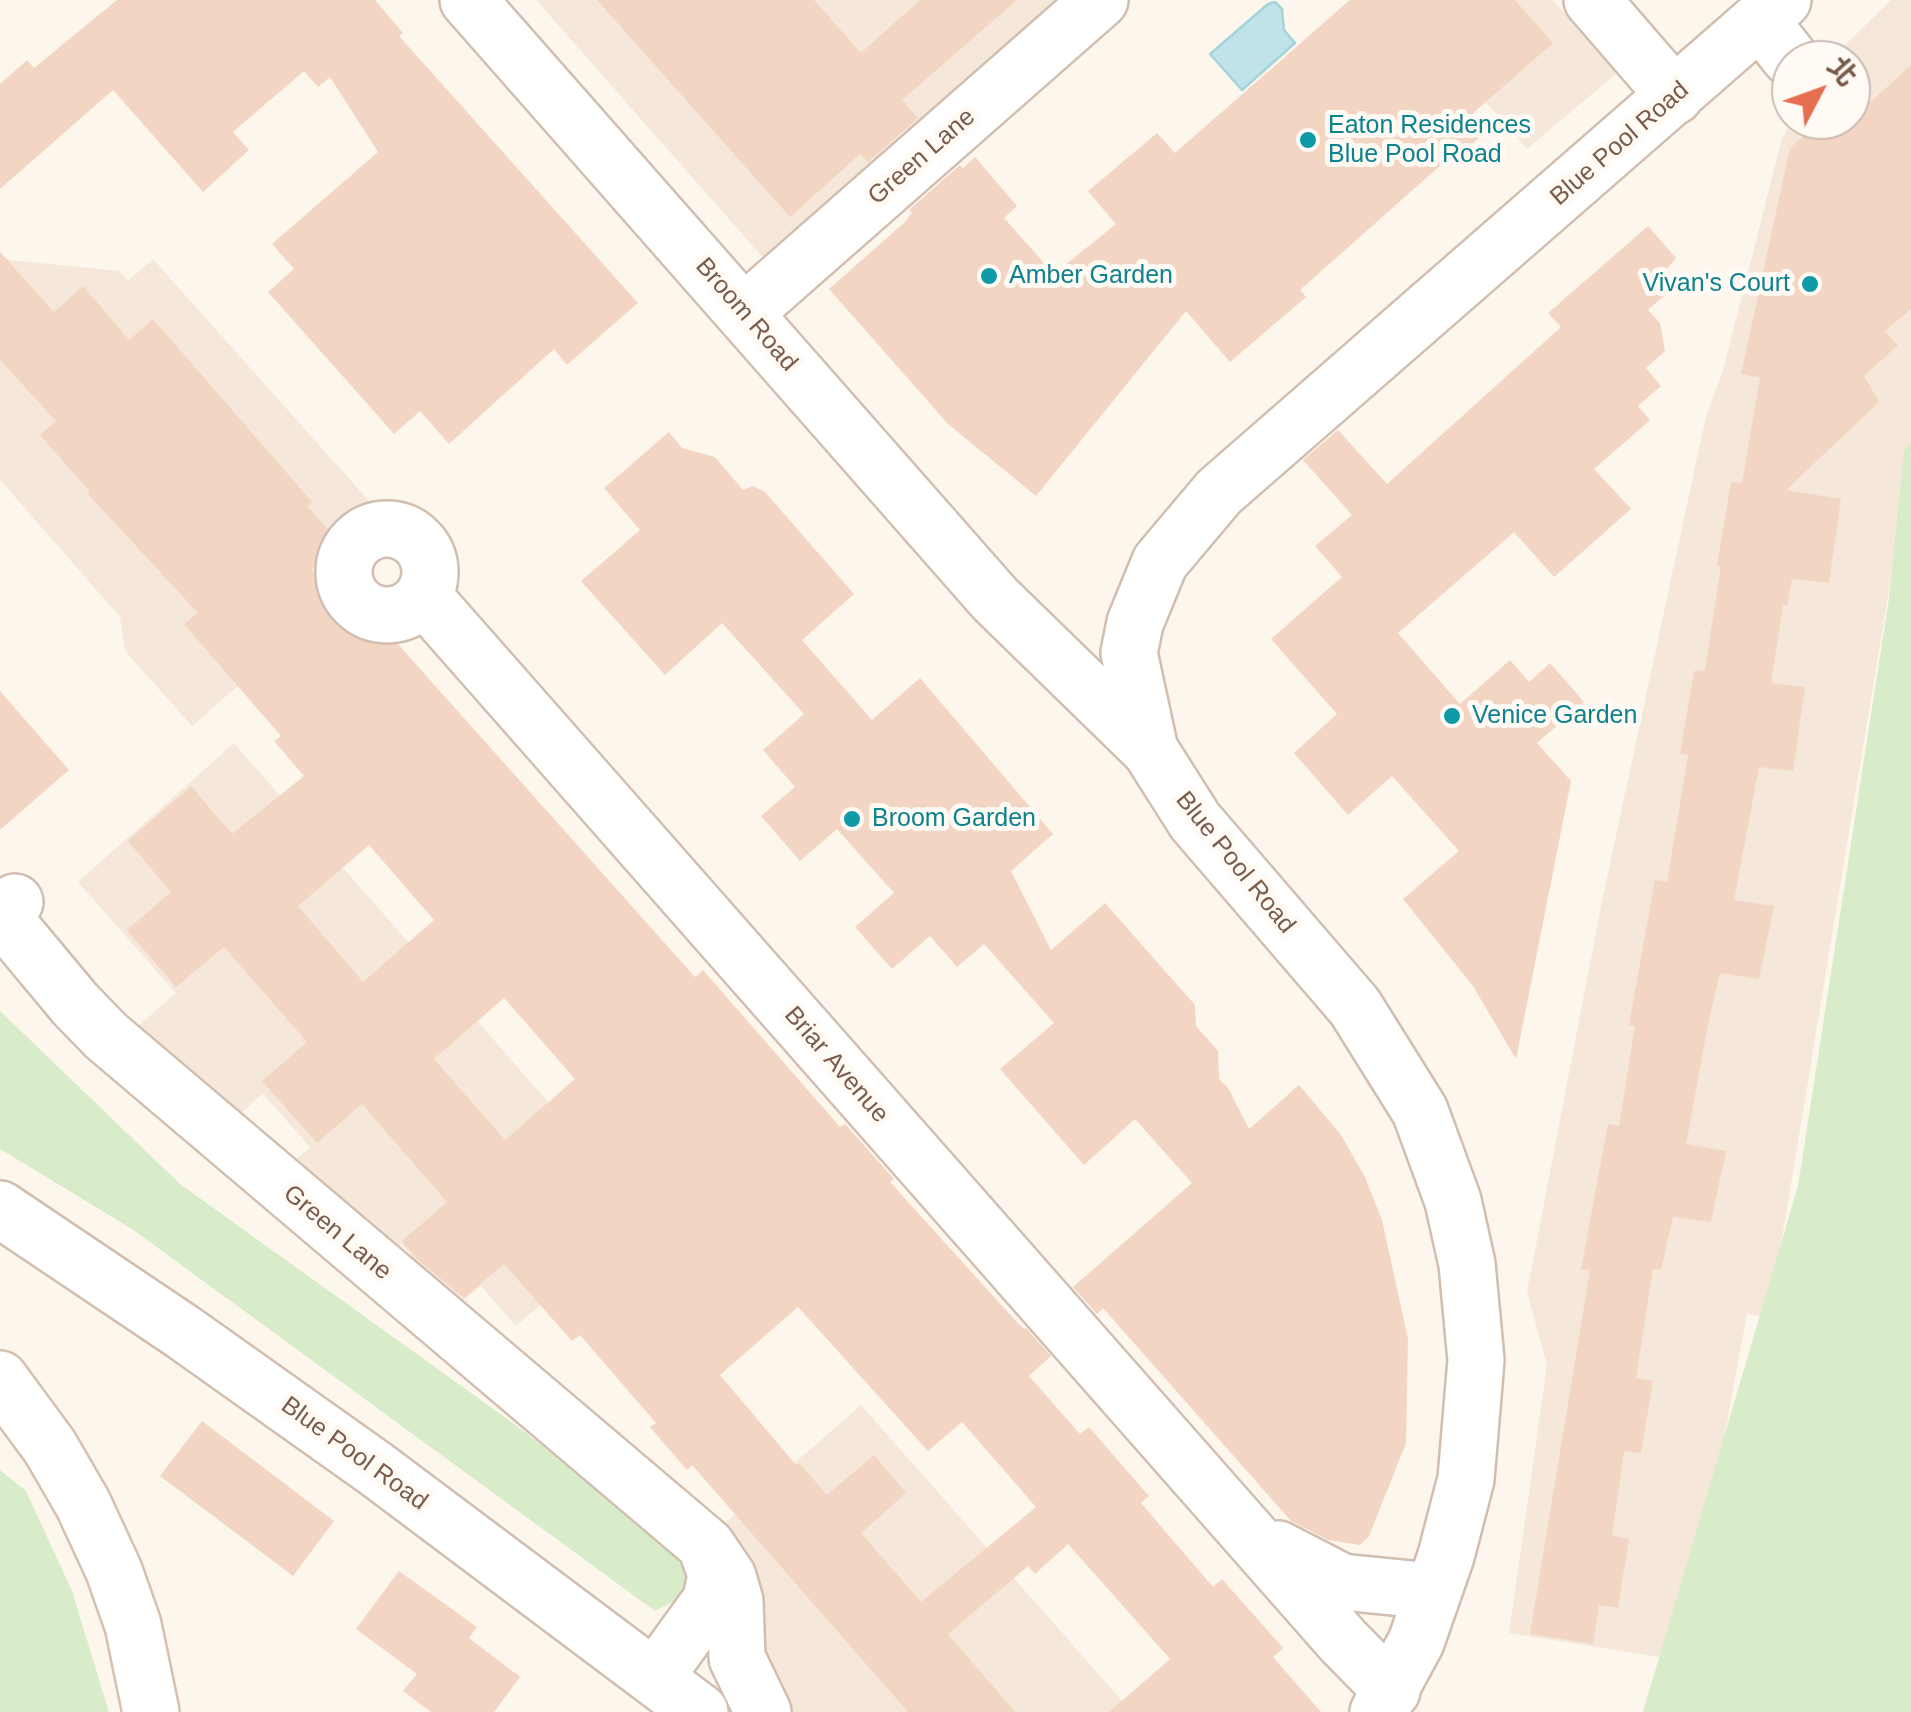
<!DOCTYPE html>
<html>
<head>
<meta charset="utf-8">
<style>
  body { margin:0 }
  #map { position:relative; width:1911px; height:1712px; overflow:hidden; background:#fdf6ec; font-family:Arial,"Noto Sans TC",sans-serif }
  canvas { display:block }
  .north { position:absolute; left:1771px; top:40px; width:100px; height:100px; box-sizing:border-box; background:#fffaf3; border:2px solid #cabbb1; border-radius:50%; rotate:49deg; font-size:28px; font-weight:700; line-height:40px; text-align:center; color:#7a5c4d }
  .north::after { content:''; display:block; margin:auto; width:35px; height:45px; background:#e76f51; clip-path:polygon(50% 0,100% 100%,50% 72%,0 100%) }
</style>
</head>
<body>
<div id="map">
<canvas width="1911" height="1712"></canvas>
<div class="north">北</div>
</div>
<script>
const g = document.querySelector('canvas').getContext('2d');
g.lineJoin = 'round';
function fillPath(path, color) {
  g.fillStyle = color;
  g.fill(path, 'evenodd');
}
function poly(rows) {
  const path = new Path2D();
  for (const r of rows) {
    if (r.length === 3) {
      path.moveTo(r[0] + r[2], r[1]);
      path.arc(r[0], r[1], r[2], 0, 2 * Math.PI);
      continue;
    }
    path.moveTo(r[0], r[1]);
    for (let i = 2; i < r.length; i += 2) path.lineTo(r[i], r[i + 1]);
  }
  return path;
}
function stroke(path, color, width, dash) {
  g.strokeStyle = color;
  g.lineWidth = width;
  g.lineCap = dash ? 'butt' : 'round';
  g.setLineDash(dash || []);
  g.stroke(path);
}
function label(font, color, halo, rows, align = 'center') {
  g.font = font + ' Arial,sans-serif';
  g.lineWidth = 10;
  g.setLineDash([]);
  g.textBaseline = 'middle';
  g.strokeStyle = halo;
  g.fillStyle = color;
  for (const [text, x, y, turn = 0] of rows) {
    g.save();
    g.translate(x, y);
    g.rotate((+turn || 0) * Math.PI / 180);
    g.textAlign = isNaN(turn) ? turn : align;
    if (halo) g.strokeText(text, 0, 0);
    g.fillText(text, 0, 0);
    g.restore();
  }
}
fillPath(poly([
  [536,0,1058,0,765,260],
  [1396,0,1553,0,1617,73,1527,149],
  [1891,0,1911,0,1911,495,1902,511,1769,1317,1747,1314,1683,1661,1509,1633,1547,1365,1527,1292,1602,901,1706,416,1723,371,1782,138,1792,120,1851,120,1851,60,1830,60],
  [0,259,119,271,128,281,153,259,377,510,352,531,339,550,333,569,340,597,192,726,125,651,120,617,0,480],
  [234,743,647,1215,516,1326,481,1286,455,1307,401,1244,391,1252,286,1169,310,1147,263,1094,231,1121,130,1033,176,993,78,882],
  [861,1405,1132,1712,793,1712,772,1670,751,1596,721,1527]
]), '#f5e8da');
fillPath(poly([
  [1911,443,1911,1712,1643,1712,1798,1186,1889,598,1904,451],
  [0,1011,180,1184,517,1426,640,1522,683,1558,690,1584,674,1601,655,1611,132,1229,0,1149],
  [0,1470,26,1491,72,1591,109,1712,0,1712]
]), '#d8ecc9');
const water = poly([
  [1275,2,1282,9,1284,30,1295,43,1242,90,1210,54,1268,4,1275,2]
]);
fillPath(water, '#bfe3e8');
stroke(water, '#a5d3da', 2.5);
fillPath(poly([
  [117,0,375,0,403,33,399,36,638,303,567,365,554,349,449,444,420,411,394,434,268,292,294,269,272,244,378,152,330,77,318,87,304,71,233,132,249,150,203,192,113,90,0,189,0,84,27,60,34,68],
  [597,0,814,0,861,53,920,0,1017,0,902,100,918,118,868,162,860,154,790,217],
  [1350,0,1515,0,1553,43,1473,113,1488,130,1455,159,1452,155,1300,290,1306,297,1230,362,1186,311,1036,496,948,424,829,289,905,222,912,213,909,210,960,165,963,168,975,157,1017,206,1004,218,1054,274,1116,224,1088,191,1157,133,1175,153],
  [1911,65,1911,309,1885,331,1898,345,1864,376,1879,402,1786,490,1841,499,1829,583,1792,579,1787,606,1783,605,1771,683,1805,687,1793,771,1759,767,1734,900,1774,906,1759,979,1720,973,1708,1025,1686,1144,1726,1151,1711,1222,1673,1217,1661,1270,1653,1269,1636,1378,1653,1381,1641,1453,1624,1451,1612,1536,1629,1539,1618,1608,1599,1605,1593,1644,1530,1634,1590,1270,1581,1269,1608,1124,1619,1126,1635,1026,1629,1025,1655,880,1667,882,1688,755,1680,754,1694,671,1705,670,1721,566,1717,565,1731,482,1742,483,1760,378,1741,374,1790,148,1821,120,1851,120],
  [1648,226,1676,258,1662,274,1674,287,1648,310,1660,323,1665,351,1646,368,1661,386,1638,406,1650,420,1594,469,1631,509,1554,577,1514,532,1398,633,1460,704,1510,660,1529,682,1550,663,1584,702,1537,743,1571,781,1516,1059,1473,986,1403,899,1459,851,1392,776,1348,815,1294,753,1337,714,1271,639,1342,577,1315,546,1352,515,1303,460,1338,430,1387,484,1561,327,1548,313],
  [0,252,54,312,83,286,129,340,153,319,312,502,307,506,341,544,311,570,369,633,380,624,695,977,703,970,840,1127,845,1124,894,1179,890,1182,1013,1318,1024,1329,1026,1328,1051,1356,1029,1376,1080,1434,1089,1427,1149,1496,1141,1503,1213,1587,1222,1579,1283,1648,1273,1657,1321,1712,1109,1712,1170,1659,1068,1544,1035,1574,1028,1566,948,1634,1015,1712,908,1712,692,1465,687,1470,650,1427,656,1423,580,1335,572,1341,504,1264,464,1298,418,1260,402,1241,447,1202,362,1104,317,1143,262,1081,307,1042,224,947,176,987,127,930,171,892,128,841,191,786,232,834,304,776,274,741,281,736,184,624,198,613,88,494,90,492,40,435,56,421,0,360],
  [369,845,434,920,363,982,298,906],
  [504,998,575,1079,505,1140,434,1059],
  [798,1307,928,1451,962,1422,1036,1507,921,1602,861,1533,906,1493,874,1455,827,1495,799,1463,796,1465,720,1375],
  [669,432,682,448,715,457,743,490,753,486,765,492,854,594,802,640,872,720,920,678,1053,834,1011,871,1051,950,1105,903,1195,1005,1196,1026,1218,1051,1219,1079,1228,1088,1249,1129,1299,1085,1341,1135,1365,1177,1382,1220,1408,1339,1406,1443,1369,1536,1360,1545,1328,1540,1291,1521,1103,1308,1097,1314,1073,1287,1192,1183,1135,1119,1084,1165,1000,1069,1054,1023,984,944,957,967,930,936,892,969,855,927,894,893,837,829,800,861,761,816,795,787,763,750,804,714,722,623,665,675,581,581,640,530,604,488],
  [0,691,69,770,0,830],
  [202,1421,334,1521,293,1576,160,1476],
  [399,1571,477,1627,469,1638,520,1677,494,1712,431,1712,403,1691,417,1674,356,1629]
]), '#f3d5c3');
const minor = poly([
  [468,0,995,599,1150,750],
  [1592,0,1675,96],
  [744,313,1100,0],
  [387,572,43],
  [423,596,1343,1641,1392,1691],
  [15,902,0,914,75,1004,106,1036,707,1546,728,1577,735,1601,737,1658,763,1712],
  [1278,1549,1342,1582,1432,1591],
  [656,1676,711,1600,716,1574,709,1555]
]);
const tertiary = poly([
  [1760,20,1789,57],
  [0,1209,183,1332,376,1469,700,1712],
  [1378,1712,1416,1642,1446,1556,1466,1479,1476,1360,1467,1264,1453,1201,1420,1111,1355,1007,1195,821,1150,750,1129,653,1135,623,1160,562,1219,492,1783,0]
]);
const secondary = poly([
  [0,1379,50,1447,83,1504,114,1571,133,1625,151,1712]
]);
stroke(minor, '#d1beb0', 60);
stroke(tertiary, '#d1beb0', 60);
stroke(secondary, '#d6c0b0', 60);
stroke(minor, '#fff', 55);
stroke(tertiary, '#fff', 55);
stroke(secondary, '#fff', 55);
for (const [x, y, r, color] of [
  [1308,140,10,"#0f9aa8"],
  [989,276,10,"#0f9aa8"],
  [1810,284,10,"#0f9aa8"],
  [1452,716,10,"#0f9aa8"],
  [852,819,10,"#0f9aa8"]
]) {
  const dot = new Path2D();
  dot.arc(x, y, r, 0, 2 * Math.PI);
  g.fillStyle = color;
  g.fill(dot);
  stroke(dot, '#fffaf3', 4);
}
label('25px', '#0d838f', '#fffaf3', [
  ["Eaton Residences",1328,126],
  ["Blue Pool Road",1328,155],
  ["Amber Garden",1009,276],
  ["Vivan's Court",1790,284,"right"],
  ["Venice Garden",1472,716],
  ["Broom Garden",872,819]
], 'left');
label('25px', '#7a5c4d', '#fffaf3', [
  ["Blue Pool Road",1620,144,-41],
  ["Green Lane",922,157,-41],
  ["Broom Road",746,315,49],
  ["Blue Pool Road",1235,863,51],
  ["Briar Avenue",836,1065,49],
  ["Green Lane",337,1233,40],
  ["Blue Pool Road",354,1454,36]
]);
</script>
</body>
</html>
